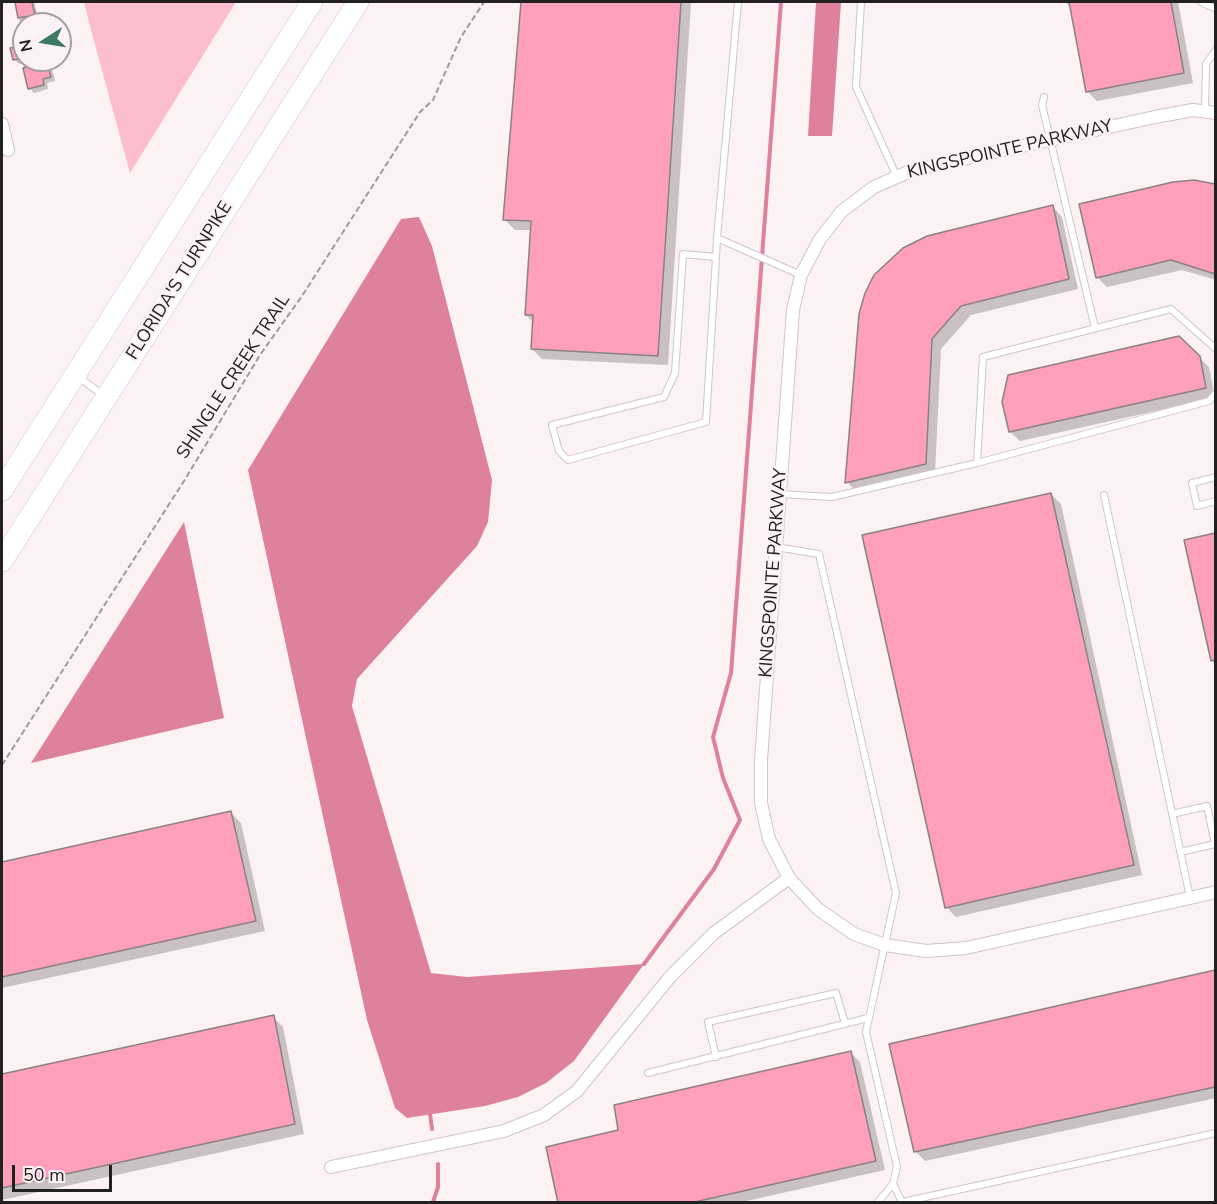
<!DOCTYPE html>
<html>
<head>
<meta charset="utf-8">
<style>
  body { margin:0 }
  #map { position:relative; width:1217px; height:1204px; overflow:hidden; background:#fcf2f4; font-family:"Nunito Sans",sans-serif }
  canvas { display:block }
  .frame { position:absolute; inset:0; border:3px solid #232021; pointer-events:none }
  .north { position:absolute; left:12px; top:12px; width:60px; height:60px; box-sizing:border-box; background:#fcf2f4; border:2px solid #a59ea0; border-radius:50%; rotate:258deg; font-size:16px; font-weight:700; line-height:24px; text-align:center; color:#232021 }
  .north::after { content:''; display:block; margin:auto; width:21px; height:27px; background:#3d7a65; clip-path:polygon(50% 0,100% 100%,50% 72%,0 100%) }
  .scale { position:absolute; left:12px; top:1165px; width:100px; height:27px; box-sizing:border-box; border:3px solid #232021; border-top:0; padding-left:8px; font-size:18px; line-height:21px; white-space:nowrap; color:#232021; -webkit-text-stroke:4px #fcf2f4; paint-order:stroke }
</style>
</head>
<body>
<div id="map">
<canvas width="1217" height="1204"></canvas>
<div class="frame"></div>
<div class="north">N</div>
<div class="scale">50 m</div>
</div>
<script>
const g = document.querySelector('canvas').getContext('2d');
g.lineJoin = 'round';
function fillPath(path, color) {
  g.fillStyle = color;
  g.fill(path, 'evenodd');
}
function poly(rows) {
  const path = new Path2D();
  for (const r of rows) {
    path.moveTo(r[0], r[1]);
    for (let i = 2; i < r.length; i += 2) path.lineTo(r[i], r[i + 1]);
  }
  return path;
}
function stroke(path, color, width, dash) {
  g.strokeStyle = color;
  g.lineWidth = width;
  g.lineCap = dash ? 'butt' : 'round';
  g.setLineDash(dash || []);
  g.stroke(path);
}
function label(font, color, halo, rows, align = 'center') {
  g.font = font + ' "Nunito Sans",sans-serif';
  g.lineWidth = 5;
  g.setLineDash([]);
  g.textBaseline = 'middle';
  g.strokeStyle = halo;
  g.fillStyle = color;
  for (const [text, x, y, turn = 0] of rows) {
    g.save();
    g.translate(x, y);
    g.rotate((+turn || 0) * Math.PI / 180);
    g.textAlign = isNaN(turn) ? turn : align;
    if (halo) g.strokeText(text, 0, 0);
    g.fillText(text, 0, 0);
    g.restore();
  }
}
fillPath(poly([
  [84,2,236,2,130,173,91,30]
]), '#fcbdce');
fillPath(poly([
  [816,2,841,2,832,136,808,136],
  [419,217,432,246,492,480,488,522,477,546,357,679,352,706,431,973,467,977,644,964,574,1061,546,1083,518,1097,485,1106,407,1118,395,1108,367,1020,248,470,401,219],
  [184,522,224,718,31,763]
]), '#dd819d');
fillPath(poly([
  [16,2,34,2,40,24,24,24,24,45],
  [522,2,691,2,668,365,542,359,532,349,534,323,526,315,532,230,515,230,505,220],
  [1065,2,1178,2,1193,83,1097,101,1087,91,1072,8],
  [24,46,24,60,50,60,55,81,47,83,48,89,34,93,29,88,23,63,19,64,15,60],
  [1194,182,1216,185,1216,280,1182,270,1107,287,1097,277],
  [1053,207,1062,217,1078,289,971,315,941,349,935,473,857,492,847,482,861,314],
  [1199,357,1209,367,1215,398,1020,441,1010,432],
  [1051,494,1061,504,1142,875,956,917,946,907],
  [1216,534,1216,675,1186,541],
  [231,813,241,823,265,931,2,988,2,864],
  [1216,971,1216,1098,925,1161,915,1151,891,1045],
  [273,1017,283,1027,304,1134,2,1200,2,1076],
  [850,1052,860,1062,885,1170,742,1202,559,1202,620,1131]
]), '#0003');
stroke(poly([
  [644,964,714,869,740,820,723,778,713,737,731,673,781,2],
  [430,1114,432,1129],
  [433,1202,438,1187,438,1164]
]), '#dd819d', 4);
const building = poly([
  [15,2,32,2,35,15,18,18,15,2],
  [521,2,681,2,658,356,531,349,533,315,525,315,531,221,503,220,521,2],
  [1069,2,1171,2,1184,73,1086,92,1069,2],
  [24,45,24,58,13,60,10,48,24,45],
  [47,62,51,77,43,79,44,85,28,89,23,68,47,62],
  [1194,180,1215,184,1215,274,1171,260,1096,278,1079,204,1173,182,1194,180],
  [1053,205,1069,279,961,306,932,339,926,464,845,483,859,314,865,293,874,275,903,248,927,236,1053,205],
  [1179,336,1200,356,1206,388,1009,432,1002,402,1008,375,1179,336],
  [1051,493,1134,865,945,908,862,535,1051,493],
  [1215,533,1215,660,1211,661,1184,540,1215,533],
  [231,811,256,921,2,977,2,862,231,811],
  [1215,970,1215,1087,914,1152,889,1044,1215,970],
  [274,1015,295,1124,2,1188,2,1074,274,1015],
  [851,1051,876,1161,690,1203,558,1203,546,1147,618,1130,614,1105,851,1051]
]);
fillPath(building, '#fe9fbb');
stroke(building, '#8a8284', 1.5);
const service = poly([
  [738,2,717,238,801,275],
  [861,2,856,87,897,177],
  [1201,2,1216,9],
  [1044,97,1042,105,1095,328],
  [1205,112,1206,64,1216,50],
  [716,257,683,254,675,373,664,397,552,425,559,451,568,460,706,422,716,257,717,238],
  [77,376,103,395],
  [977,463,1209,401,1216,393],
  [1216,477,1192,483,1197,506,1216,501],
  [780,494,832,497,977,463,983,357,1171,309,1216,349],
  [1104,495,1190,897],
  [776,547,819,554,896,893,866,1032,897,1167,893,1184,878,1202],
  [1172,814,1207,806,1215,844,1180,852],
  [716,1057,708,1022,836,993,845,1023],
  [648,1073,868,1018],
  [893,1184,902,1202],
  [903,1202,1216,1133]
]);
const minor = poly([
  [1216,113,1193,110,1155,117,913,170,874,187,842,211,820,239,801,275,793,310,761,760,761,803,769,839,789,878,818,909,854,934,885,945,926,951,966,948,1216,892],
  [2,124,8,150],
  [331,1167,504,1131,544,1115,577,1091,670,977,714,933,789,878]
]);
const motorway = poly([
  [2,490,312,2],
  [2,561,358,2]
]);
stroke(service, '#cfc6c8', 8);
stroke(minor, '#cfc6c8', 14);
stroke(motorway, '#cfc6c8', 22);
stroke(poly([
  [2,765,184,481,260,355,302,296,420,112,433,100,461,37,484,2]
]), '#a19a9b', 2, [6, 3]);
stroke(service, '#fff', 6);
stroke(minor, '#fff', 12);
stroke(motorway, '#fff', 21);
label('18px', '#232021', '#fcf2f4', [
  ["KINGSPOINTE PARKWAY",1010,150,-13],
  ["FLORIDA'S TURNPIKE",180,281,-58],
  ["SHINGLE CREEK TRAIL",234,377,-57],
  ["KINGSPOINTE PARKWAY",774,573,-86]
]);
</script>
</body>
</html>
